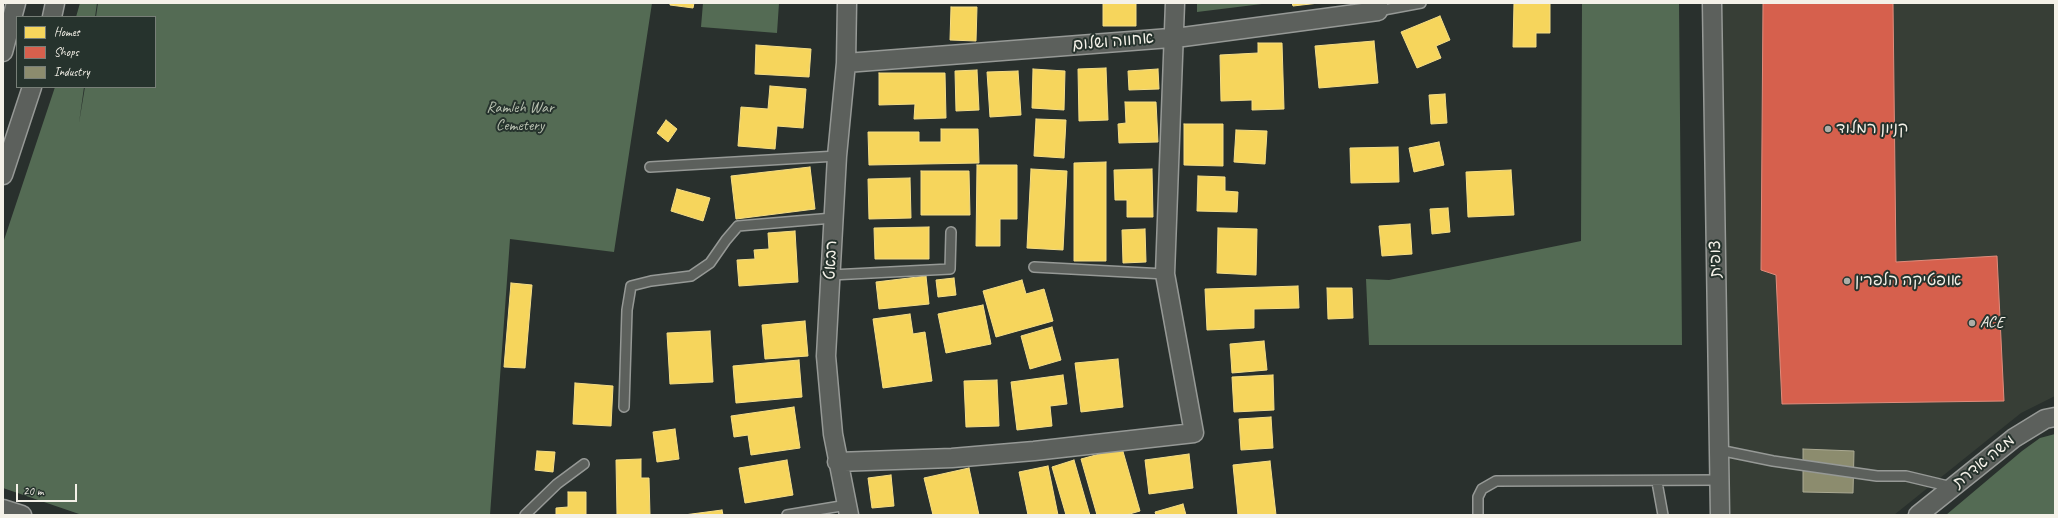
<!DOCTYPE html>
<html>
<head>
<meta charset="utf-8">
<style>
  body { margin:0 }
  #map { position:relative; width:2058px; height:518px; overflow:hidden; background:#29302d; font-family:Caveat,sans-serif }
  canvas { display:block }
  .frame { position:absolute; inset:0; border:4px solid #f4f1e8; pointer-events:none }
  .legend { position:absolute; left:16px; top:16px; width:140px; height:72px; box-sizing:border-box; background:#26332d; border:1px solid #787f78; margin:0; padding:5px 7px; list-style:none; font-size:12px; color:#f4f1e8 }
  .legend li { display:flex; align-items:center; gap:8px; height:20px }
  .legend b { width:20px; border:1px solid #787f78 }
  .scale { position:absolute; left:16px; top:484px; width:61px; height:18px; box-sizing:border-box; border:2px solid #f4f1e8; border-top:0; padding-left:5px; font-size:12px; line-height:14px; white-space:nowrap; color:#f4f1e8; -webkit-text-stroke:3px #26332d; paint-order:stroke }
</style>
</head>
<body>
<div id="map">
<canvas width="2058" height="518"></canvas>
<div class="frame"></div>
<ul class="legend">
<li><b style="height:11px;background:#f6d55c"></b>Homes</li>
<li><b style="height:11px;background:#d6604d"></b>Shops</li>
<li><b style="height:11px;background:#8c8c6e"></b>Industry</li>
</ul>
<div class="scale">20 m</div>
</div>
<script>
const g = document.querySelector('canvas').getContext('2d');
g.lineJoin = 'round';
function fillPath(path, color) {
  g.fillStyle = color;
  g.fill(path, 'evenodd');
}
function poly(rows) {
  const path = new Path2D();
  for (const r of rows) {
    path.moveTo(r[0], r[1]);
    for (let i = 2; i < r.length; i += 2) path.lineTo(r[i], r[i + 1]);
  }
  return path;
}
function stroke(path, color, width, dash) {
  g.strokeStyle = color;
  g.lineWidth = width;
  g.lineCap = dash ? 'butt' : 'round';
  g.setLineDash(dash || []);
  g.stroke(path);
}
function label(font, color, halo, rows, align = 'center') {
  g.font = font + ' Caveat,"Playpen Sans Hebrew",sans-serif';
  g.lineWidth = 4;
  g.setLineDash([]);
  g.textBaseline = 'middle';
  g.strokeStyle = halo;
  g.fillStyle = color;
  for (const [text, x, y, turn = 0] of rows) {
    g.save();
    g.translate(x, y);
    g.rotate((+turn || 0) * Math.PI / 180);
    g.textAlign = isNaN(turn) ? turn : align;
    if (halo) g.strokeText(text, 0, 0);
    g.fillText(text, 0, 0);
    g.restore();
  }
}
fillPath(poly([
  [1713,3,2055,3,2055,396,2021,413,1894,515,1723,515]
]), '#373e36');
fillPath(poly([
  [80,3,97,3,95,17,76,17],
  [98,3,652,3,614,252,510,239,490,515,82,515,3,488,3,243,55,87,84,87,79,123,85,87,155,87,155,17,96,17],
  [703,3,779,3,777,33,701,27],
  [1197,3,1270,3,1197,12],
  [1582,3,1679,3,1682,345,1369,345,1366,279,1389,280,1581,241],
  [2055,434,2055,515,1946,515,2022,451,2040,438]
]), '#546b54');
const homes = poly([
  [670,3,694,3,693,8,670,5,670,3],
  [1103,3,1136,3,1136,26,1103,26,1103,3],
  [1292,3,1319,3,1293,6,1292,3],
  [1514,3,1550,3,1550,33,1536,33,1536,47,1513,47,1514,3],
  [951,7,977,7,976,41,950,40,951,7],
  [1440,16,1450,40,1436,46,1441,58,1417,68,1401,32,1440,16],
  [1374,41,1378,83,1319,88,1315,46,1374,41],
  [1258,43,1282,43,1284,109,1252,110,1252,100,1221,101,1220,55,1258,53,1258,43],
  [756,45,811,49,809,77,755,74,756,45],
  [1106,68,1108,120,1079,121,1078,69,1106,68],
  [1033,69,1065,71,1064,110,1032,108,1033,69],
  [1158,69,1159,89,1129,90,1128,71,1158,69],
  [977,70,979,110,956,111,955,71,977,70],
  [1018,71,1021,115,990,117,987,72,1018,71],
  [879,73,945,73,946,118,914,119,915,104,879,105,879,73],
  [770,86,806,89,803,128,777,126,775,149,738,146,741,107,768,109,770,86],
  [1445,94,1447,123,1431,124,1429,95,1445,94],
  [1125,102,1156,102,1158,142,1119,143,1118,124,1126,123,1125,102],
  [1036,119,1066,120,1064,158,1034,156,1036,119],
  [666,120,677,129,668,142,657,133,666,120],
  [1184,124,1223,124,1223,166,1184,165,1184,124],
  [941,129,978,129,979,163,869,165,868,132,919,132,919,142,941,142,941,129],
  [1236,130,1267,131,1265,164,1234,162,1236,130],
  [1439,142,1444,165,1414,172,1409,148,1439,142],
  [1398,147,1399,182,1351,183,1350,148,1398,147],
  [1106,162,1106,261,1074,261,1074,163,1106,162],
  [977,165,1017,165,1017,219,1000,219,1000,246,976,246,977,165],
  [810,167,815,209,736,219,731,176,810,167],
  [1031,169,1067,171,1063,250,1027,248,1031,169],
  [1152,169,1153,217,1127,217,1127,200,1115,200,1114,170,1152,169],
  [1511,170,1514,215,1468,217,1466,172,1511,170],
  [921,171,969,171,970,215,921,215,921,171],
  [1198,176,1225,177,1225,191,1238,192,1237,212,1197,211,1198,176],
  [910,178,911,218,869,219,868,179,910,178],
  [677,189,710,198,703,221,671,211,677,189],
  [1448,208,1450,232,1432,234,1430,209,1448,208],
  [1410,224,1412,254,1382,256,1379,226,1410,224],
  [929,227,929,259,875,259,874,228,929,227],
  [1218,228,1257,229,1256,275,1217,273,1218,228],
  [1145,229,1146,262,1123,263,1122,230,1145,229],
  [795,231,798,282,739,286,737,260,755,259,754,250,769,249,768,233,795,231],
  [926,276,929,304,879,309,876,282,926,276],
  [954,278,956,295,938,297,936,280,954,278],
  [1022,280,1026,294,1044,289,1053,321,996,337,983,291,1022,280],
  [511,283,532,285,525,368,504,367,511,283],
  [1298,286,1299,308,1254,309,1254,328,1207,330,1205,289,1298,286],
  [1327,288,1352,288,1353,318,1328,319,1327,288],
  [983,305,991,344,946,353,938,314,983,305],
  [910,314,913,334,925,332,932,381,883,388,873,319,910,314],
  [805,321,808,356,765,359,762,325,805,321],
  [1052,327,1061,360,1030,369,1021,336,1052,327],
  [710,331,713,382,670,384,667,333,710,331],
  [1264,341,1267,370,1232,373,1230,344,1264,341],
  [1118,359,1123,407,1081,412,1075,363,1118,359],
  [799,360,802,397,736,403,733,366,799,360],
  [1063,375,1067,404,1050,406,1052,426,1017,430,1011,382,1063,375],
  [1273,375,1274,410,1234,412,1232,377,1273,375],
  [997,380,999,426,966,427,964,381,997,380],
  [575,383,613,386,611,426,573,424,575,383],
  [794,407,800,448,751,455,748,435,734,437,731,416,794,407],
  [1271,417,1273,448,1241,450,1239,419,1271,417],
  [675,429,679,459,657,462,653,432,675,429],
  [1122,448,1140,511,1126,515,1097,515,1081,459,1122,448],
  [537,451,555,452,553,472,535,470,537,451],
  [1189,454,1193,488,1149,494,1145,460,1189,454],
  [641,459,641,478,649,478,650,515,617,515,616,460,641,459],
  [787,460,793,495,745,503,739,468,787,460],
  [1074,460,1089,512,1090,515,1066,515,1052,467,1074,460],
  [1270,461,1276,515,1238,515,1233,465,1270,461],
  [1048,466,1058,515,1028,515,1019,472,1048,466],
  [969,468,979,515,933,515,924,478,969,468],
  [891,475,894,506,872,508,868,478,891,475],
  [568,492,586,492,586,515,556,515,556,508,568,507,568,492],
  [1183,504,1186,515,1156,515,1155,512,1183,504],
  [722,510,723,515,684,515,722,510]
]);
fillPath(homes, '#f6d55c');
stroke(homes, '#f5dd86', 1);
const shops = poly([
  [1763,3,1893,3,1896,262,1997,256,2004,401,1782,404,1776,275,1761,270,1763,3]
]);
fillPath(shops, '#d6604d');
stroke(shops, '#df8c7c', 1);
const industry = poly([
  [1803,449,1854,451,1853,493,1803,492,1803,449]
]);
fillPath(industry, '#8c8c6e');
stroke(industry, '#abaa93', 1);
const lane = poly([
  [1378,11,1421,3],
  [650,167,837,156],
  [1034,267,1165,274],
  [831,275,950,269,951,232],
  [624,407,627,310,631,286,651,281,691,276,710,263,726,240,738,226,833,218],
  [1719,450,1773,461,1877,476,1906,476,1952,487],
  [1657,482,1663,515],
  [525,515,557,484,584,464],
  [787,515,847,505],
  [1478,515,1478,497,1482,489,1496,481,1720,480]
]);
const street = poly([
  [847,3,846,63,837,156,826,356,833,434,849,515],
  [1712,3,1720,515],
  [52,17,55,3],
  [3,52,16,3],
  [846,63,1183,37,1378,11,1378,3],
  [3,175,32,87],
  [837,462,952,458,1034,451,1194,433,1165,274,1175,3],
  [3,509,22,515],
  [1918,515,2014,438,2045,419,2055,417]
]);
stroke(lane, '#969996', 12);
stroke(street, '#969996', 21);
stroke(lane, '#5c605c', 9);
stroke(street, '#5c605c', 18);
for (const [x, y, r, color] of [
  [1828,129,4,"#adada7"],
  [1847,281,4,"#adada7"],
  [1972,323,4,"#adada7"]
]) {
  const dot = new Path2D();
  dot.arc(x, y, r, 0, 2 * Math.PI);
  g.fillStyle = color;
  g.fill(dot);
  stroke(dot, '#26332d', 1.5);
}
label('16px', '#f4f1e8', '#26332d', [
  ["אחווה ושלום",1113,42,-5],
  ["צופית",1716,259,-91],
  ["רבאט",831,260,-87],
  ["משה אדרת",1984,462,-39]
]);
label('16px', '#b7bfaf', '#26332d', [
  ["Ramleh War",520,108],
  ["Cemetery",520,126]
]);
label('16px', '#f4f1e8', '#26332d', [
  ["קניון רמלוד",1836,129],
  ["אופטיקה הלפרין",1855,281],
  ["ACE",1980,323]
], 'left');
</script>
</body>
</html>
